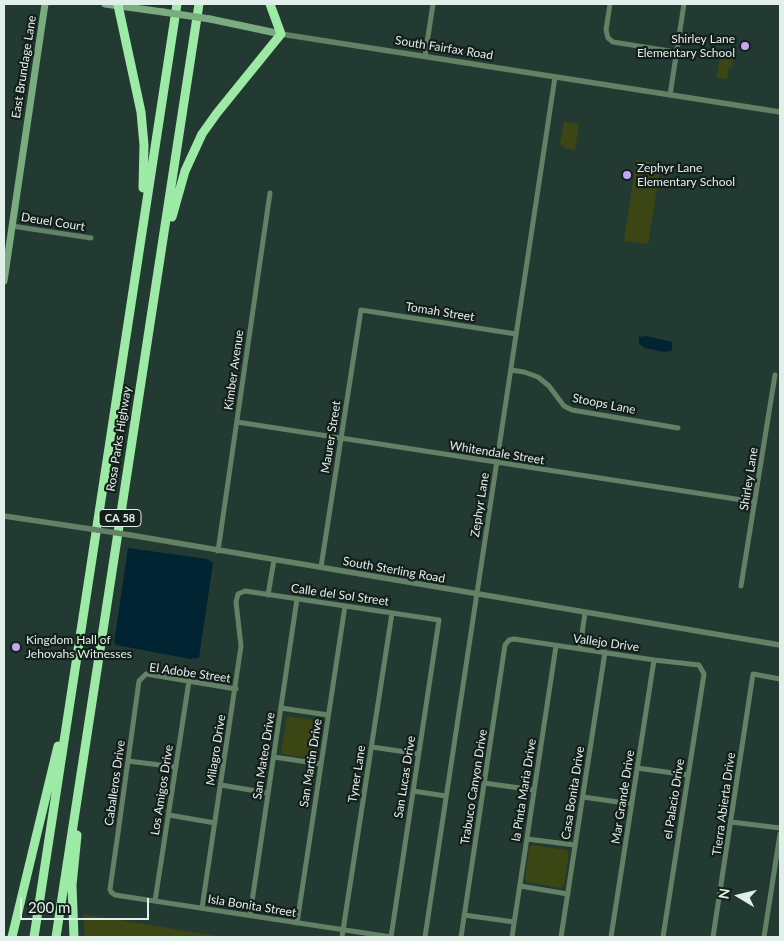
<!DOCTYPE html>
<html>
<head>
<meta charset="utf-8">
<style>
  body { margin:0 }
  #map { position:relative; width:784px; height:941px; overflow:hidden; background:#233a33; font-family:Lato,sans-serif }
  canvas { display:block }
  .frame { position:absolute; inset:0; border:5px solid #e1efea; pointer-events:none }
  .north { position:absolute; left:714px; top:871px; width:50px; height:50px; -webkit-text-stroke:4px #141e1b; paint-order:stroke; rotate:279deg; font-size:14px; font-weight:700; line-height:20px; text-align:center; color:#e1efea }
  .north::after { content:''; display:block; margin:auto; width:18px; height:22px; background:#e1efea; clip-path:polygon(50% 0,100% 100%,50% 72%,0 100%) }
  .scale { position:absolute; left:20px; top:898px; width:129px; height:22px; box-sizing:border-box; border:2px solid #e1efea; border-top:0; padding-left:6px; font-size:15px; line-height:18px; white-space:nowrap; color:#e1efea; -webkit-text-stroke:4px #141e1b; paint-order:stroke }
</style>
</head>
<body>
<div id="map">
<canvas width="784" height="941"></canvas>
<div class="frame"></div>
<div class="north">N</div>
<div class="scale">200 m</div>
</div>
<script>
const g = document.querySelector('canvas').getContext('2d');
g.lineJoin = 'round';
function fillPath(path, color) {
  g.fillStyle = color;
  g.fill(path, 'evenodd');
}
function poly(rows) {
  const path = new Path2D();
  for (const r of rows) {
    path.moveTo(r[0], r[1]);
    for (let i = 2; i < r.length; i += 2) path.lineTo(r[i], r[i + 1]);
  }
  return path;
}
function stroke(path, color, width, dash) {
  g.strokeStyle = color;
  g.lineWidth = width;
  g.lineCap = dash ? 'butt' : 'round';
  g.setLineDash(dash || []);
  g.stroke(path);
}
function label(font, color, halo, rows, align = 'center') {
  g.font = font + ' Lato,sans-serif';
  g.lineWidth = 4.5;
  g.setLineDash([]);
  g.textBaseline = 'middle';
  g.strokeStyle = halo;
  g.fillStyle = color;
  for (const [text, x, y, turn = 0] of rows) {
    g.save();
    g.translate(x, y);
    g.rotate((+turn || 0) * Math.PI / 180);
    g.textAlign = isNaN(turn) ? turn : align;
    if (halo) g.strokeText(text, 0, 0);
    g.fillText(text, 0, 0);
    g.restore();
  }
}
fillPath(poly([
  [720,55,733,57,732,67,729,67,727,79,717,78],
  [564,122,579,124,575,151,565,148,560,144],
  [636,160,661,164,648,244,624,241],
  [287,716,321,721,316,759,281,754],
  [533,845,566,850,569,853,564,885,560,888,528,882,525,880,529,847],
  [83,914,222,937,85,937]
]), '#3b4614');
fillPath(poly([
  [646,336,672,342,672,349,671,351,664,352,645,348,639,344,639,337],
  [128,548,207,559,213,563,199,658,190,659,116,645,114,643]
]), '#002431');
stroke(poly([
  [610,4,606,30,608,38,613,42,676,52],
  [425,56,433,4],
  [670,95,684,4],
  [12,226,91,238],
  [511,370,524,372,538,377,549,386,564,406,572,410,678,428],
  [237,422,755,502],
  [218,551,270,193],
  [321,567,361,310,516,334],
  [741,586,775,375],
  [268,595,274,560],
  [580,648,585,613],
  [236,689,146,674,139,681,118,833,110,889,111,892,115,895,391,937],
  [281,708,328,715],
  [372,747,419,754],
  [274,757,321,764],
  [128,761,176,767],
  [637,768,688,775],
  [484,783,534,790],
  [221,785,268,793],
  [413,791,446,796],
  [583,797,632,804],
  [169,815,215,823],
  [731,822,780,828],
  [527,839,575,845],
  [520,886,568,894],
  [155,901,189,681],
  [202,908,241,646,236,602,238,594,245,591,439,620,391,937],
  [250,915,297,599],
  [464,915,514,922],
  [297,923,345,606],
  [342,937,392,613],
  [425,937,555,77],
  [461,937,505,645,509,640,514,639,654,660,699,665,704,674,663,937],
  [512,937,556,646],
  [561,937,605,652],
  [611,937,654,660],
  [713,937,753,674,780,679],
  [764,937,780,834]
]), '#628165', 5);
stroke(poly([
  [281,34,780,112],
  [4,516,84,528],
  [130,535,780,645]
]), '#628165', 5.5);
stroke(poly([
  [105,4,163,12],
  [210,19,281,34],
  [4,281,45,4]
]), '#7aac7f', 7);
stroke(poly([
  [119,4,118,5,141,112,144,145,143,188],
  [172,217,185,171,202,134,217,113,281,34,270,4],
  [12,937,58,746],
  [34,937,177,4],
  [56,937,199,4],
  [74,937,72,885,77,835]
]), '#9ceaa5', 9);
stroke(poly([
  [84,528,130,535]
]), '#628165', 5.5);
stroke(poly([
  [163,12,210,19]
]), '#7aac7f', 7);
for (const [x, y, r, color] of [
  [745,46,5,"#c5a7f1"],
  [627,175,5,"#c5a7f1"],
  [16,647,5,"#c5a7f1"]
]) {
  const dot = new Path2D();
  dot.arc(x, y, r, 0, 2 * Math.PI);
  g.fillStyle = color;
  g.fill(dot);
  stroke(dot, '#141e1b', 2);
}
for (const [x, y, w] of [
  [120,518,42]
]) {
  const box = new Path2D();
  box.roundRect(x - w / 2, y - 8.5, w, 17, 4);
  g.fillStyle = '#141e1b';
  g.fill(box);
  stroke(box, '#e1efea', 1);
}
label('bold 11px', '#e1efea', null, [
  ["CA 58",120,518]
]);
label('12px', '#e1efea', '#141e1b', [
  ["Shirley Lane",735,39,"right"],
  ["Elementary School",735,53,"right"],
  ["Zephyr Lane",637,168],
  ["Elementary School",637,182],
  ["Kingdom Hall of",26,640],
  ["Jehovahs Witnesses",26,654]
], 'left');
label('12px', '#e1efea', '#141e1b', [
  ["South Fairfax Road",444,48,9],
  ["East Brundage Lane",24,67,-81],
  ["Deuel Court",53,222,9],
  ["Tomah Street",440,312,9],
  ["Kimber Avenue",234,370,-82],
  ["Stoops Lane",604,404,11],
  ["Maurer Street",331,437,-81],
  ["Rosa Parks Highway",119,439,-81],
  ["Whitendale Street",497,453,9],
  ["Shirley Lane",749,479,-81],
  ["Zephyr Lane",480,505,-81],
  ["South Sterling Road",394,570,10],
  ["Calle del Sol Street",340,595,8],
  ["Vallejo Drive",606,643,8],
  ["El Adobe Street",190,673,8],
  ["Milagro Drive",216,750,-81],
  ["San Mateo Drive",264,756,-81],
  ["San Martin Drive",311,763,-81],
  ["Tyner Lane",357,774,-81],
  ["San Lucas Drive",405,777,-81],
  ["Caballeros Drive",115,783,-82],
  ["Trabuco Canyon Drive",474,787,-81],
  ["Los Amigos Drive",162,790,-81],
  ["la Pinta Maria Drive",524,790,-81],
  ["Casa Bonita Drive",573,793,-81],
  ["Mar Grande Drive",623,797,-81],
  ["el Palacio Drive",674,799,-81],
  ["Tierra Abierta Drive",724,804,-82],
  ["Isla Bonita Street",252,906,9]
]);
</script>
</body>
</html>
